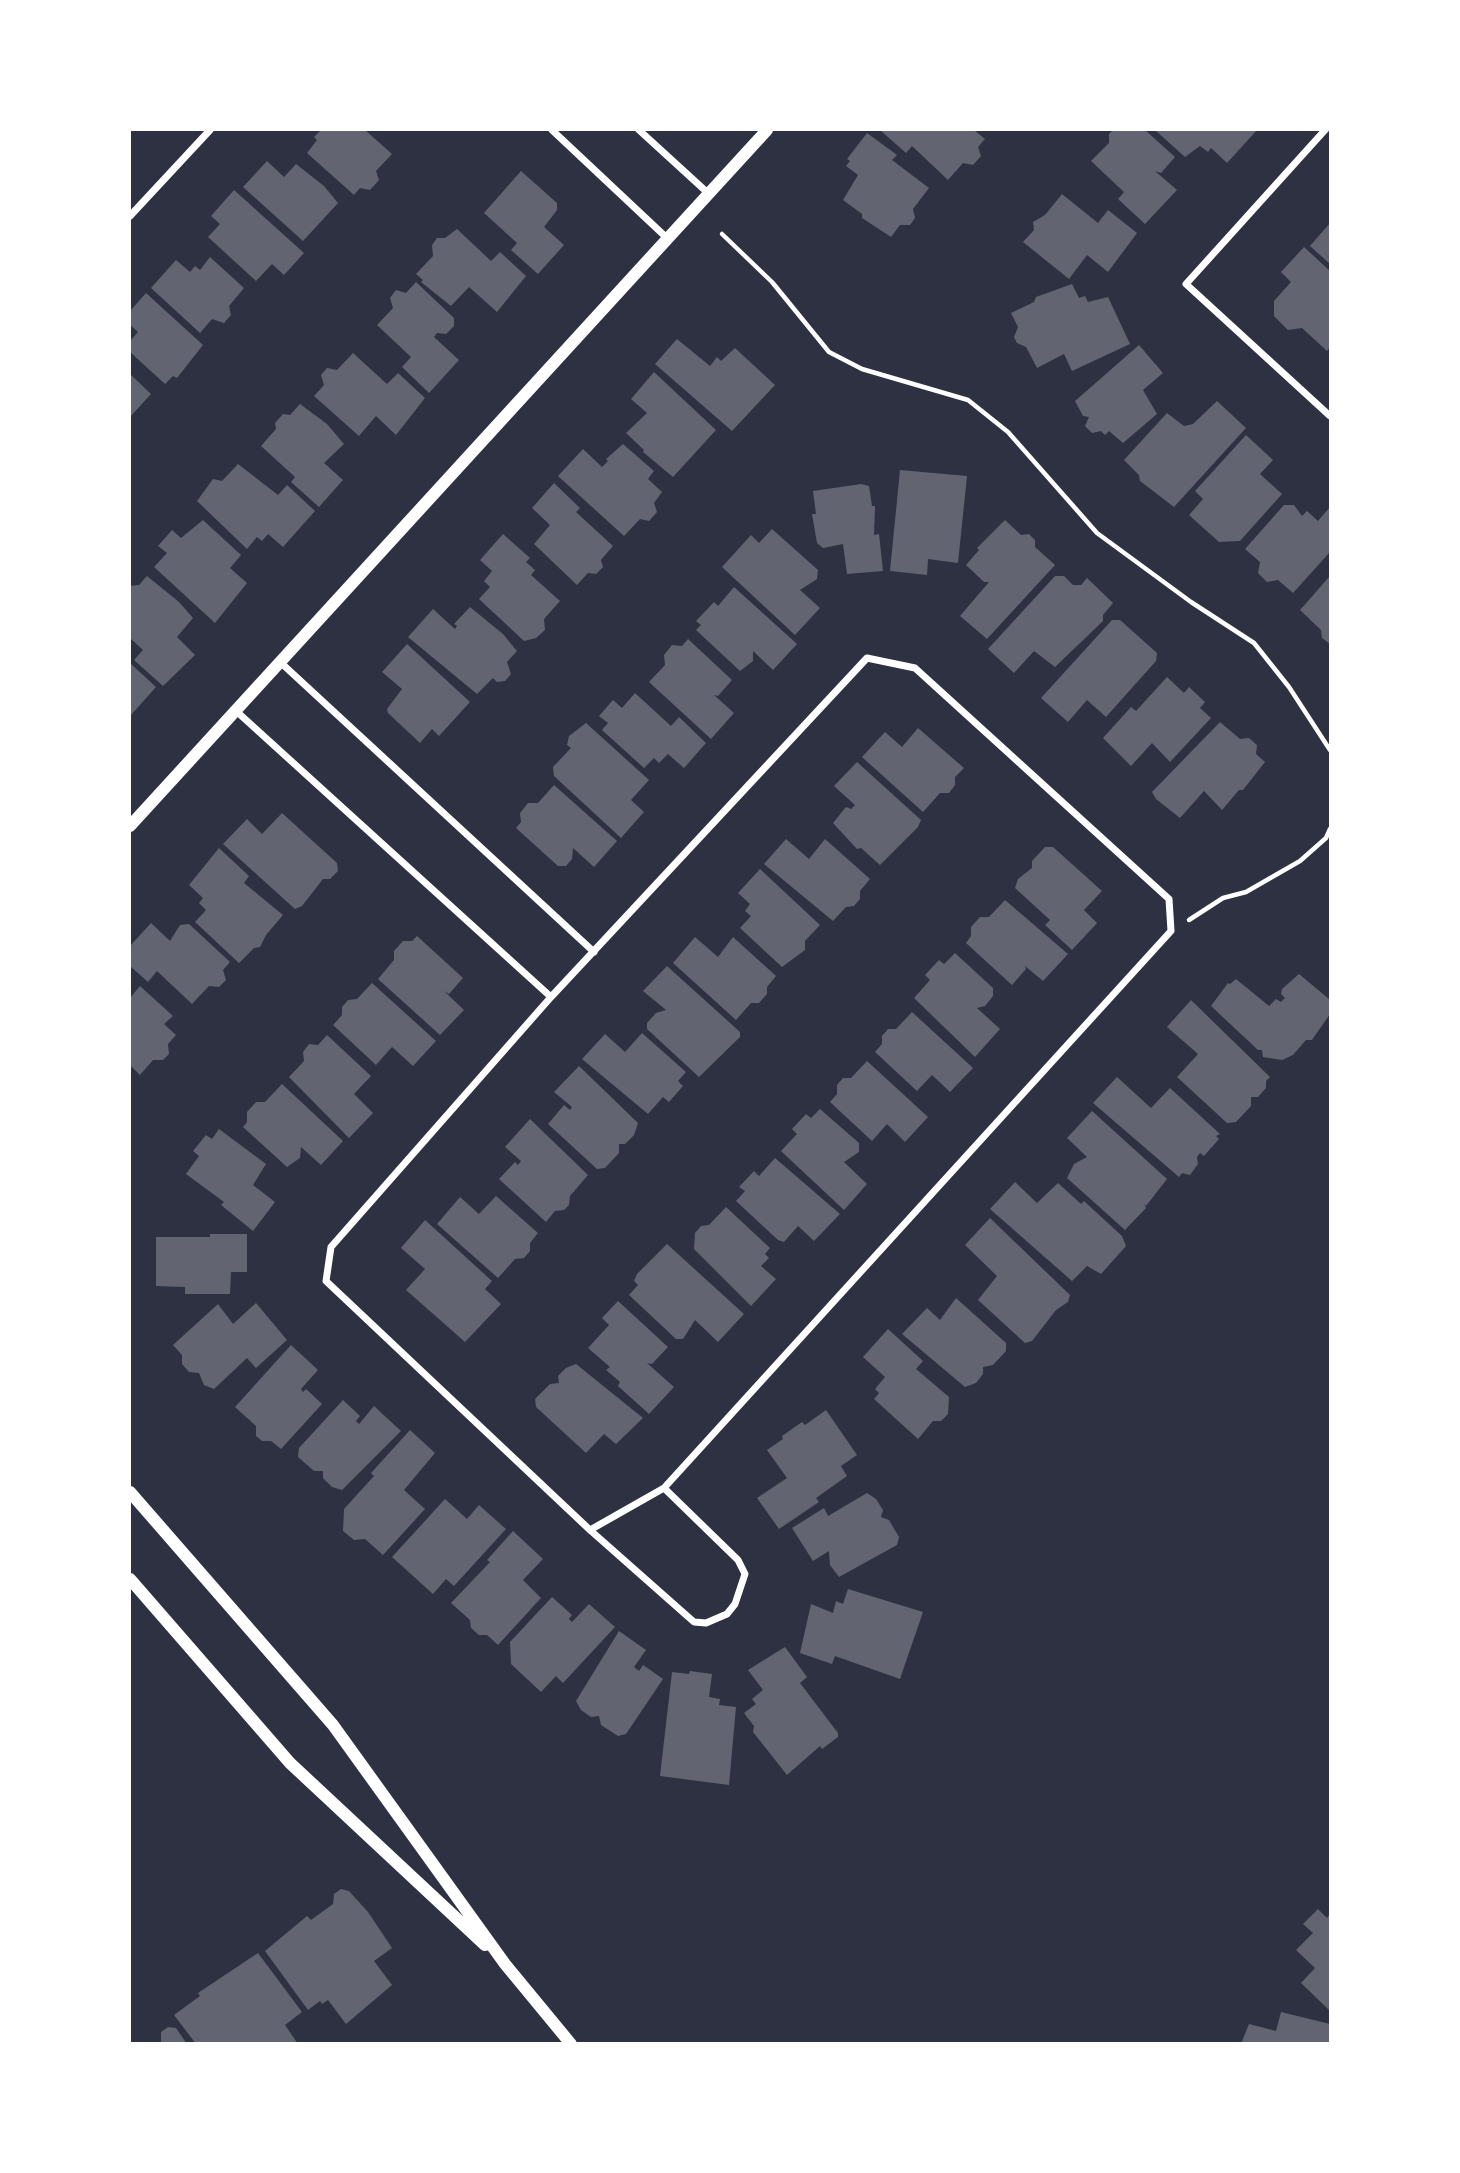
<!DOCTYPE html>
<html>
<head>
<meta charset="utf-8">
<style>
  body { margin:0 }
  #map { position:relative; width:1460px; height:2173px; overflow:hidden; background:#2d3142; font-family:"IBM Plex Sans",sans-serif }
  canvas { display:block }
  .frame { position:absolute; inset:0; border:131px solid #fff; pointer-events:none }
</style>
</head>
<body>
<div id="map">
<canvas width="1460" height="2173"></canvas>
<div class="frame"></div>
</div>
<script>
const g = document.querySelector('canvas').getContext('2d');
g.lineJoin = 'round';
function fillPath(path, color) {
  g.fillStyle = color;
  g.fill(path, 'evenodd');
}
function poly(rows) {
  const path = new Path2D();
  for (const r of rows) {
    path.moveTo(r[0], r[1]);
    for (let i = 2; i < r.length; i += 2) path.lineTo(r[i], r[i + 1]);
  }
  return path;
}
function stroke(path, color, width, dash) {
  g.strokeStyle = color;
  g.lineWidth = width;
  g.lineCap = dash ? 'butt' : 'round';
  g.setLineDash(dash || []);
  g.stroke(path);
}
fillPath(poly([
  [321,130,365,130,392,154,376,171,379,180,370,190,360,188,354,195,307,153,317,140,314,137],
  [880,130,974,130,985,139,978,147,981,156,973,165,963,163,948,180,912,146,906,153],
  [1113,130,1145,130,1175,157,1161,173,1155,171,1177,190,1145,224,1118,199,1124,192,1091,161,1109,143,1109,134],
  [1155,130,1257,130,1227,163,1211,148,1208,152,1200,146,1185,157],
  [867,133,897,155,892,160,929,188,913,209,915,218,910,225,900,225,891,237,862,218,862,214,843,200,858,175,846,166,850,161,847,159],
  [267,161,284,177,296,164,324,186,338,203,303,241,243,187],
  [521,171,557,203,557,210,544,227,564,245,538,274,511,250,517,243,484,213],
  [234,190,304,253,284,275,272,264,256,281,208,237,220,224,211,216],
  [1062,194,1098,223,1108,210,1137,233,1108,272,1087,255,1069,279,1023,242,1034,230,1033,222,1045,215],
  [1330,223,1330,264,1310,246],
  [457,229,491,261,500,252,526,276,497,312,469,287,451,306,421,282,423,280,416,274,433,256,432,245,437,238,445,238],
  [1304,247,1330,271,1330,347,1327,351,1302,328,1288,330,1274,316,1274,301,1291,282,1281,272],
  [210,257,244,288,229,306,231,315,224,323,212,319,200,333,151,288,176,260,190,272,195,266,200,270],
  [416,282,454,318,454,326,446,334,437,333,434,337,459,360,429,393,402,367,411,357,377,325,393,308,390,298,396,290,406,293],
  [1072,284,1079,298,1085,296,1088,302,1108,297,1130,344,1072,371,1064,354,1037,368,1026,347,1017,343,1014,337,1018,327,1011,313,1034,302,1036,297],
  [146,293,203,345,177,378,173,376,165,384,130,352,130,341,138,332,130,325,130,311],
  [677,339,710,366,717,357,721,361,735,348,775,385,732,431,655,364],
  [1139,345,1163,373,1143,390,1157,414,1123,443,1109,431,1105,435,1101,431,1092,433,1085,426,1089,417,1083,416,1075,401],
  [353,353,387,384,398,373,425,398,396,435,376,416,359,436,314,396,324,385,321,375,327,368,337,370],
  [654,372,716,430,673,477,643,452,644,450,626,433,647,413,631,399],
  [130,374,151,394,130,417],
  [1217,401,1246,428,1174,507,1140,481,1139,475,1124,460,1167,413,1184,426,1193,424],
  [300,404,327,424,344,444,324,463,343,480,319,507,291,482,295,477,261,446,276,429,275,423,283,414,290,415],
  [1246,435,1273,460,1260,474,1282,494,1240,541,1219,542,1189,515,1203,499,1195,491],
  [623,444,654,471,648,479,662,492,654,503,657,512,649,521,640,519,624,536,558,476,583,449,602,467,608,461,606,459],
  [238,464,278,495,287,485,315,511,283,547,268,534,262,541,257,537,247,549,197,501,213,479,222,481],
  [900,470,967,476,958,563,928,559,927,575,890,571],
  [554,483,580,508,576,512,613,546,601,560,603,567,596,574,588,573,577,585,534,544,550,525,532,508],
  [861,484,869,486,872,506,875,506,874,535,879,534,883,571,847,574,843,544,823,548,817,543,812,514,816,514,813,491],
  [1284,505,1294,505,1302,516,1307,511,1318,521,1330,507,1330,552,1293,593,1278,580,1267,582,1258,573,1260,562,1245,549],
  [203,520,241,555,230,568,247,583,215,623,154,567,167,553,158,546,172,530,181,538],
  [1005,520,1021,535,1029,534,1035,540,1035,547,1055,565,987,639,960,616,989,582,984,582,966,565,979,550,977,548],
  [772,529,818,570,817,579,800,590,820,608,795,635,722,567,751,535,759,543],
  [503,534,530,558,526,562,535,570,531,575,560,601,544,619,545,630,536,638,524,641,479,599,490,587,484,581,492,571,480,560],
  [147,576,179,602,193,618,177,637,195,655,163,686,134,660,143,650,130,638,130,586,139,585],
  [1055,576,1064,576,1073,585,1081,585,1087,578,1113,603,1103,615,1103,621,1055,667,1034,651,1014,673,988,649],
  [1330,576,1330,644,1322,638,1321,630,1300,610],
  [734,587,797,644,773,670,753,651,753,661,740,671,696,630,701,625,696,621,714,602,718,606],
  [470,607,503,634,517,651,507,662,511,674,505,681,497,682,493,678,477,694,408,637,433,609,455,629,457,626,454,624],
  [1112,620,1120,620,1157,653,1156,661,1106,717,1087,700,1068,722,1041,698],
  [688,639,732,680,718,696,714,695,734,713,711,739,649,682,665,665,664,655,672,645,682,646],
  [407,644,470,702,439,736,432,729,420,743,388,713,387,709,402,689,382,672],
  [130,663,156,687,131,715,130,714],
  [1167,677,1184,693,1189,687,1205,702,1200,708,1211,718,1170,762,1152,743,1131,766,1103,738,1131,707,1136,711],
  [635,693,671,726,679,717,706,743,684,768,668,754,659,763,654,758,644,768,602,730,608,723,599,716,613,700,622,708],
  [1220,722,1240,739,1249,738,1257,745,1256,754,1265,762,1243,790,1239,790,1222,810,1204,791,1180,818,1156,799,1152,792],
  [586,723,649,780,631,800,644,812,621,838,554,776,553,767,571,748,567,745,569,736],
  [918,728,964,768,955,777,955,785,949,793,940,793,923,812,862,757,885,732,902,747],
  [857,762,921,820,918,827,880,865,861,848,857,849,833,823,846,807,851,809,855,805,834,786],
  [554,785,617,841,594,867,573,848,572,859,566,866,558,866,516,828,521,822,520,813,528,803,538,803],
  [282,813,337,863,338,871,330,879,323,879,302,906,295,909,223,844,247,819,262,834],
  [786,839,809,859,825,839,870,879,860,891,860,899,854,906,846,907,833,921,764,864],
  [1045,847,1053,847,1102,891,1084,910,1097,923,1072,950,1045,925,1050,920,1015,888,1018,879,1032,868,1032,861],
  [219,848,249,876,244,883,283,915,266,935,260,947,254,948,239,963,195,922,206,910,199,903,203,898,189,885],
  [760,869,820,925,805,941,805,950,782,967,740,928,751,916,745,911,750,904,738,893],
  [1005,900,1068,954,1043,981,1025,966,1026,969,1012,985,966,943,971,936,971,927,980,917,989,917],
  [151,923,170,941,180,925,189,924,230,962,223,970,226,980,219,987,209,986,192,1004,157,971,148,982,130,966,130,946],
  [417,936,463,978,449,994,444,991,464,1010,440,1035,378,979,394,960,394,951,403,941,412,941],
  [695,937,718,957,733,937,776,976,767,987,767,994,759,1003,751,1003,736,1020,673,963],
  [955,953,993,988,993,996,985,1006,977,1008,1000,1029,975,1057,914,998,930,980,925,975,939,960,944,964],
  [667,966,740,1032,740,1037,699,1077,647,1029,647,1023,656,1013,666,1010,643,991],
  [1299,974,1329,999,1330,1014,1312,1040,1306,1040,1293,1055,1282,1060,1263,1057,1262,1050,1258,1050,1211,1006,1228,983,1230,984,1236,979,1269,1006,1276,999,1281,1002,1285,998,1281,994,1282,989],
  [372,983,436,1041,413,1066,392,1047,376,1065,333,1025,342,1015,342,1007,348,1000,357,999],
  [140,986,173,1016,164,1024,176,1035,168,1044,169,1054,163,1060,153,1060,140,1075,130,1065,130,998],
  [1191,1000,1270,1077,1266,1081,1266,1088,1258,1097,1251,1097,1251,1106,1236,1122,1227,1123,1177,1077,1198,1054,1167,1027],
  [912,1012,973,1068,950,1092,932,1075,917,1091,875,1052,882,1044,882,1036,888,1029,896,1029],
  [642,1033,686,1072,678,1081,683,1086,669,1102,663,1097,648,1114,582,1059,605,1034,625,1052],
  [327,1035,371,1076,354,1094,373,1113,349,1138,289,1077,304,1061,303,1052,309,1044,318,1045],
  [867,1061,928,1117,905,1142,887,1124,872,1141,830,1102,837,1094,837,1085,843,1078,851,1078],
  [579,1066,638,1123,634,1135,625,1144,619,1144,619,1153,605,1168,597,1169,548,1124,564,1105,570,1110,572,1107,554,1092],
  [1117,1077,1151,1108,1170,1088,1220,1134,1216,1136,1219,1139,1204,1156,1200,1153,1197,1157,1198,1164,1190,1175,1182,1173,1179,1177,1093,1103],
  [282,1084,343,1141,321,1165,301,1147,300,1158,287,1167,243,1127,247,1122,247,1112,256,1102,265,1102],
  [820,1109,859,1143,859,1152,844,1162,867,1184,844,1210,781,1151,797,1134,792,1129,806,1114,811,1118],
  [1092,1111,1167,1179,1146,1206,1144,1203,1146,1208,1125,1230,1067,1178,1074,1164,1087,1157,1067,1138],
  [530,1119,588,1175,570,1196,569,1205,564,1210,555,1211,546,1222,499,1179,515,1162,518,1165,521,1161,505,1147],
  [219,1129,266,1164,253,1185,275,1202,253,1231,221,1205,224,1202,186,1174,199,1156,193,1151,206,1135,212,1139],
  [775,1158,840,1214,814,1241,798,1226,784,1242,778,1240,736,1201,745,1191,739,1187,754,1171,759,1176],
  [1015,1182,1037,1203,1058,1183,1081,1204,1084,1201,1122,1236,1126,1246,1101,1274,1087,1266,1072,1281,990,1209],
  [496,1196,538,1233,530,1243,530,1251,524,1258,515,1259,498,1278,437,1224,460,1197,479,1214],
  [726,1207,770,1248,765,1254,769,1258,761,1266,776,1279,751,1306,694,1249,695,1233,701,1226,709,1225],
  [990,1218,1070,1295,1068,1302,1056,1310,1032,1341,1025,1343,978,1300,997,1276,965,1245],
  [425,1220,492,1281,485,1289,501,1304,465,1342,406,1290,425,1269,401,1248],
  [210,1234,247,1234,247,1272,231,1272,230,1294,185,1294,185,1287,156,1286,156,1237,210,1237],
  [667,1244,744,1314,718,1342,695,1320,683,1339,676,1339,629,1295,638,1285,634,1281,637,1274],
  [956,1298,1006,1343,1006,1351,993,1365,983,1367,983,1374,976,1383,965,1387,902,1334,927,1308,940,1320],
  [618,1301,668,1347,652,1364,647,1363,674,1387,649,1414,618,1386,620,1382,606,1370,610,1367,588,1348,609,1325,602,1318],
  [256,1303,287,1340,256,1368,247,1358,214,1389,204,1385,199,1373,189,1372,182,1364,182,1355,173,1345,218,1304,233,1324],
  [888,1329,923,1361,916,1369,949,1397,948,1414,941,1421,933,1421,918,1439,874,1399,879,1393,875,1389,885,1377,863,1357],
  [291,1345,318,1370,301,1389,303,1392,306,1389,322,1404,281,1449,271,1441,262,1441,256,1436,256,1426,235,1407],
  [576,1364,643,1418,616,1444,604,1434,586,1453,536,1407,535,1399,550,1384,559,1383,558,1376,566,1368],
  [343,1400,360,1416,356,1421,359,1424,374,1406,401,1431,342,1490,332,1487,323,1478,323,1471,314,1471,298,1457,299,1448],
  [826,1410,857,1455,841,1466,847,1476,816,1498,819,1502,779,1529,757,1498,787,1478,767,1450,783,1439,782,1436,802,1422,805,1425],
  [410,1430,435,1453,404,1490,425,1509,383,1555,365,1539,354,1540,343,1531,344,1509,374,1476,371,1473],
  [867,1493,876,1499,883,1510,881,1517,889,1520,899,1537,897,1545,839,1577,830,1565,829,1551,813,1561,792,1528,824,1508,828,1516],
  [445,1499,467,1519,479,1505,506,1529,454,1586,446,1579,433,1594,392,1557],
  [513,1531,543,1559,523,1580,541,1598,498,1645,487,1635,479,1635,471,1628,470,1620,451,1603,490,1562,487,1560],
  [848,1589,923,1612,900,1679,835,1656,832,1664,800,1653,811,1604,833,1613,836,1601,843,1604],
  [552,1597,572,1615,569,1619,572,1622,589,1604,615,1627,563,1683,556,1676,541,1692,511,1664,510,1642],
  [619,1631,646,1650,634,1667,639,1671,643,1665,663,1679,626,1734,618,1736,601,1725,599,1716,591,1717,581,1710,576,1701],
  [785,1647,807,1677,800,1683,838,1733,838,1737,822,1749,820,1746,787,1775,753,1732,754,1726,744,1713,756,1704,752,1699,763,1690,748,1670],
  [690,1671,712,1674,709,1697,720,1699,719,1705,736,1707,729,1785,660,1776,672,1672,689,1674],
  [341,1889,349,1891,368,1912,392,1948,374,1961,392,1985,346,2024,328,2000,322,2004,320,2001,308,2010,265,1951,307,1916,311,1920,333,1904,334,1894],
  [1318,1909,1327,1918,1330,1914,1330,2011,1301,1983,1315,1968,1296,1950,1313,1933,1303,1924],
  [258,1953,302,2012,285,2025,298,2044,196,2044,174,2015,200,1996,198,1993],
  [1281,2012,1330,2024,1330,2044,1241,2044,1249,2024,1276,2031],
  [168,2027,176,2028,187,2044,161,2044,161,2032]
]), '#626471');
stroke(poly([
  [722,234,772,282,829,352,862,369,968,400,1008,432,1097,533,1191,602,1254,643,1289,687,1330,750],
  [1189,920,1223,898,1246,892,1300,861,1326,838,1330,829]
]), '#fff', 4.5);
stroke(poly([
  [552,130,668,239],
  [639,130,709,194],
  [1325,130,1186,284,1330,416],
  [130,216,210,130],
  [279,661,594,952],
  [235,710,551,997],
  [590,1530,664,1488,1171,931,1169,899,915,668,867,658,551,997,331,1247,326,1281,590,1530,694,1622,706,1623,727,1614,735,1604,745,1574,738,1560,664,1488]
]), '#fff', 7);
stroke(poly([
  [130,826,767,130],
  [130,1492,333,1725,505,1964,571,2044],
  [130,1579,290,1763,485,1945]
]), '#fff', 12);
</script>
</body>
</html>
